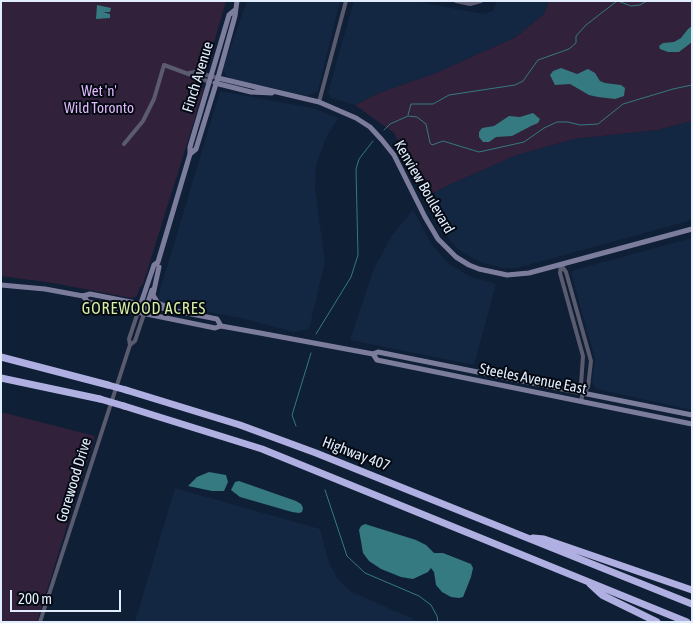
<!DOCTYPE html>
<html>
<head>
<meta charset="utf-8">
<style>
  body { margin:0 }
  #map { position:relative; width:693px; height:623px; overflow:hidden; background:#0f1f35; font-family:"Asap Condensed",sans-serif }
  canvas { display:block }
  .frame { position:absolute; inset:0; border:2px solid #e1ecfc; pointer-events:none }
  .scale { position:absolute; left:10px; top:590px; width:111px; height:22px; box-sizing:border-box; border:2px solid #e1ecfc; border-top:0; padding-left:6px; font-size:15px; line-height:18px; white-space:nowrap; color:#e1ecfc; -webkit-text-stroke:4px #040912; paint-order:stroke }
</style>
</head>
<body>
<div id="map">
<canvas width="693" height="623"></canvas>
<div class="frame"></div>
<div class="scale">200 m</div>
</div>
<script>
const g = document.querySelector('canvas').getContext('2d');
g.lineJoin = 'round';
function fillPath(path, color) {
  g.fillStyle = color;
  g.fill(path, 'evenodd');
}
function poly(rows) {
  const path = new Path2D();
  for (const r of rows) {
    path.moveTo(r[0], r[1]);
    for (let i = 2; i < r.length; i += 2) path.lineTo(r[i], r[i + 1]);
  }
  return path;
}
function stroke(path, color, width, dash) {
  g.strokeStyle = color;
  g.lineWidth = width;
  g.lineCap = dash ? 'butt' : 'round';
  g.setLineDash(dash || []);
  g.stroke(path);
}
function label(font, color, halo, rows, align = 'center') {
  g.font = font + ' "Asap Condensed",sans-serif';
  g.lineWidth = 4;
  g.setLineDash([]);
  g.textBaseline = 'middle';
  g.strokeStyle = halo;
  g.fillStyle = color;
  for (const [text, x, y, turn = 0] of rows) {
    g.save();
    g.translate(x, y);
    g.rotate((+turn || 0) * Math.PI / 180);
    g.textAlign = isNaN(turn) ? turn : align;
    if (halo) g.strokeText(text, 0, 0);
    g.fillText(text, 0, 0);
    g.restore();
  }
}
fillPath(poly([
  [247,1,340,1,318,91,308,96,232,79,226,76,224,72,224,66],
  [354,1,414,1,483,14,493,11,497,1,549,1,544,14,516,37,436,73,379,93,355,105,331,98,328,92],
  [220,91,313,108,338,118,326,138,316,165,315,189,325,262,309,329,294,332,245,319,164,303,158,297],
  [692,121,692,220,517,268,503,268,480,262,459,250,440,229,424,198,451,184,517,155,574,139,657,130],
  [413,210,432,245,449,264,471,277,496,284,474,365,350,340,374,268,393,234],
  [692,238,692,410,596,389,592,383,595,359,571,273,574,270],
  [175,488,320,529,329,563,338,579,350,591,411,618,415,622,135,622]
]), '#132743');
fillPath(poly([
  [1,1,226,1,202,84,203,91,187,144,143,284,140,287,137,296,135,297,131,298,53,283,1,276],
  [549,1,692,1,692,121,657,130,574,139,517,155,451,184,424,198,408,159,394,133,355,105,379,93,436,73,516,37,544,14],
  [1,412,95,436,37,622,1,622]
]), '#31213b');
fillPath(poly([
  [97,5,111,8,110,12,103,12,110,14,110,18,96,19],
  [692,26,692,42,679,52,668,52,660,49,659,46,663,43,674,42,681,38,688,29],
  [561,68,577,74,588,69,595,73,600,81,605,83,621,85,625,88,624,96,615,99,598,97,589,95,570,84,555,85,550,75,553,71],
  [533,113,540,119,538,123,531,126,512,136,496,137,489,142,483,142,479,137,479,132,482,128,494,126,509,116,520,117],
  [209,472,226,475,228,482,224,491,212,491,188,486,197,477],
  [239,481,296,501,301,504,303,508,302,512,299,513,292,512,240,497,231,490,235,482],
  [365,524,416,540,426,545,434,553,443,553,471,564,473,568,471,577,463,597,459,598,451,597,442,592,436,585,434,572,431,568,428,572,413,579,401,577,381,569,369,561,363,553,359,530,361,526]
]), '#357a80');
stroke(poly([
  [618,1,631,6,640,5,647,1],
  [408,115,411,104,433,104,449,95,515,85,523,81,538,60,569,49,576,43,576,36,586,25,617,1],
  [384,130,390,124,408,116,417,117,426,124,430,143,432,145,443,141,479,152,524,142,544,128,557,122,568,122,580,125,598,124,623,104,673,89,692,85],
  [316,334,351,277,358,255,356,169,359,159,373,141],
  [296,426,292,415,311,353],
  [325,490,347,556,365,573,419,596,431,605,437,616,438,622]
]), '#357a80', 1);
stroke(poly([
  [456,1,470,4,481,1],
  [189,73,195,72,218,78],
  [319,102,346,1],
  [124,144,143,121,154,99,164,65,210,82],
  [561,265,560,273,583,356,581,385,583,393,581,401],
  [561,265,566,272,591,361,588,387,583,393],
  [130,345,135,341,144,314],
  [40,622,130,345,129,339,138,312]
]), '#5a5b6f', 4);
stroke(poly([
  [218,78,319,102,356,118,370,127,382,140,394,155,425,217,438,239,456,257,469,265,479,269,507,275,529,273,692,229],
  [215,83,251,92,272,93],
  [190,154,196,149,219,74,235,16,237,1],
  [159,267,153,295,158,303,165,306],
  [1,285,45,289,83,296,90,294,217,319,221,326],
  [83,296,88,302,215,328,221,326,260,333,373,354,378,352,692,415],
  [138,312,154,265,158,262,190,154,190,147,229,15,235,10],
  [144,314,152,290],
  [373,354,377,360,692,424]
]), '#7c7d9c', 5);
stroke(poly([
  [1,357,108,385],
  [1,378,100,399],
  [126,390,240,425,316,453,692,604],
  [124,406,262,449,687,622],
  [533,538,544,539,692,590],
  [590,584,602,595,657,622]
]), '#afb0e1', 7);
stroke(poly([
  [108,385,126,390],
  [100,399,124,406]
]), '#afb0e1', 7);
label('15px', '#e1ecfc', '#040912', [
  ["Finch Avenue",198,77,-73],
  ["Kenview Boulevard",424,187,60],
  ["Steeles Avenue East",533,379,11],
  ["Highway 407",356,454,21],
  ["Gorewood Drive",74,480,-73]
]);
label('15px', '#dfb8fa', '#040912', [
  ["Wet 'n'",99,91],
  ["Wild Toronto",99,108]
]);
g.letterSpacing = '1px';
label('16px', '#d8f0a5', '#040912', [
  ["GOREWOOD ACRES",144,309]
]);
g.letterSpacing = '0px';
</script>
</body>
</html>
